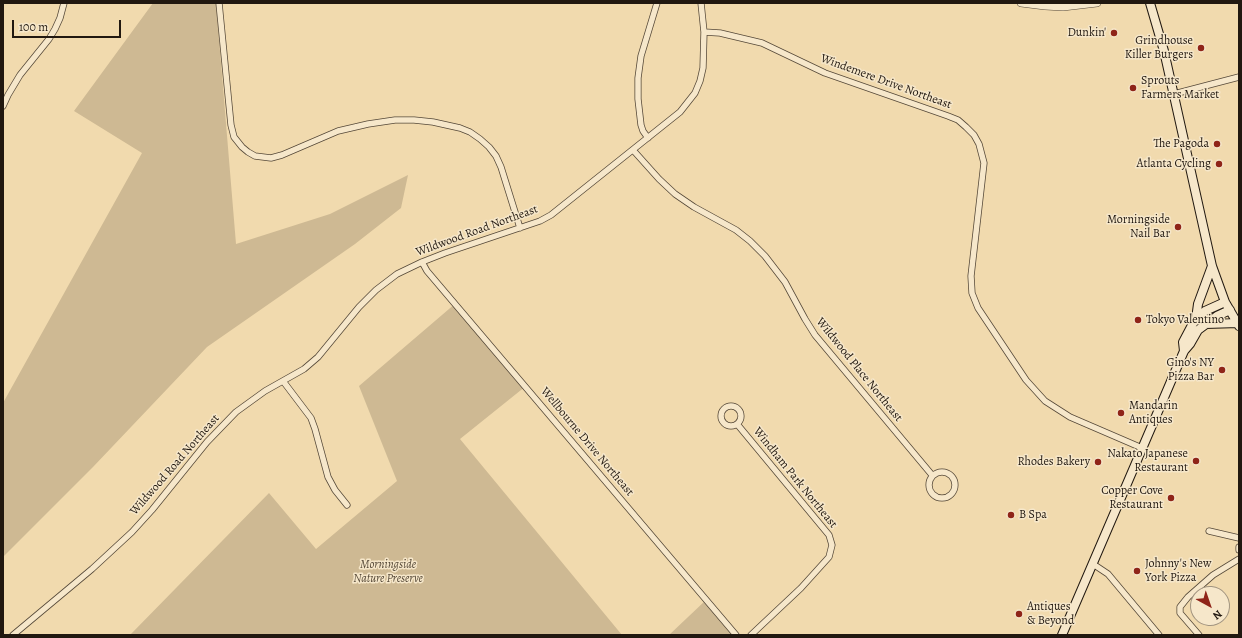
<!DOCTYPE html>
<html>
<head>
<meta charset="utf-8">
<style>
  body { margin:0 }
  #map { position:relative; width:1242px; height:638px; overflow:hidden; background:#f1daae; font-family:Alegreya,serif }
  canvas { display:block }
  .frame { position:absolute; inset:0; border:4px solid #211810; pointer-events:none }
  .north { position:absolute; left:1190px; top:586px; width:40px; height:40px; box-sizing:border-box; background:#f6e7ca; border:1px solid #a19480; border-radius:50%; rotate:140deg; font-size:11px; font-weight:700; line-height:16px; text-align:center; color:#211810 }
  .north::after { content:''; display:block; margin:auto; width:14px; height:18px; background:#8f2418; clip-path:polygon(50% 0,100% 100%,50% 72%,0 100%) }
  .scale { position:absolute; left:12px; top:20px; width:109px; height:18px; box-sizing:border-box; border:2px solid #211810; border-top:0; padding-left:5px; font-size:12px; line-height:14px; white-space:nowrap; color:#211810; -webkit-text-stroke:3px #f6e7ca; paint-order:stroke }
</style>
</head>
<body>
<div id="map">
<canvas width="1242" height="638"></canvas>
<div class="frame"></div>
<div class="north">N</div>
<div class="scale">100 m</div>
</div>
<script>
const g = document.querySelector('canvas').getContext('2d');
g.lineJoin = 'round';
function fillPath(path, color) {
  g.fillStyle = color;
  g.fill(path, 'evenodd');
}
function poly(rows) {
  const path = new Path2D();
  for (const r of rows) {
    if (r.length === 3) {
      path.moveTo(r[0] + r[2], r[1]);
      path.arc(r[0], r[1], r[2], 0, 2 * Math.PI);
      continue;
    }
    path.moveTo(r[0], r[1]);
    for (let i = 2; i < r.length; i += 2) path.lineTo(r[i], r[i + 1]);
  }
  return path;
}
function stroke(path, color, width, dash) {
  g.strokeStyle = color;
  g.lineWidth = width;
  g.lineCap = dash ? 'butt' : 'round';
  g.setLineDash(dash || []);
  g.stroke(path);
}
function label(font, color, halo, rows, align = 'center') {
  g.font = font + ' Alegreya,serif';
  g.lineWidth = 3;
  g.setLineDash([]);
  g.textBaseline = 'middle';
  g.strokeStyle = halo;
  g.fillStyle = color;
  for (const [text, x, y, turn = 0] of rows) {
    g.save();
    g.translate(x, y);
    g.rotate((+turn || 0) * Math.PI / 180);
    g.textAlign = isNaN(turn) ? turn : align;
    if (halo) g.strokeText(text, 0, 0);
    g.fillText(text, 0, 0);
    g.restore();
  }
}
fillPath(poly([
  [153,3,216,3,236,244,330,214,408,175,401,208,355,244,207,347,93,467,3,557,3,403,142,153,74,111],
  [456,303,526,386,460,439,622,635,130,635,269,493,316,549,397,481,359,386],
  [706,600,735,635,669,635]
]), '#ceb993');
const minor = poly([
  [219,3,231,125,234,137,242,147,248,152,255,156,271,158,282,155,338,131,368,124,395,120,414,120,433,122,460,128,470,132,480,139,489,147,496,156,501,167,520,228],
  [704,32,720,33,762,43,825,73,948,116,958,120,966,127,974,135,979,144,984,163,971,276,972,293,978,308,1026,380,1045,401,1070,417,1142,448],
  [1174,94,1239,77],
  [3,106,8,95,20,75,49,39,55,29,60,18,64,3],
  [648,138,643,131,641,125,638,99,638,78,641,56,657,3],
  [633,150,659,179,675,194,694,207,736,230,750,241,765,256,785,282,805,319,815,335,932,475],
  [422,262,427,271,736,635],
  [283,381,311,418,315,429,328,477,335,490,347,505],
  [731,416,10],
  [737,424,829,535,832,545,829,557,801,588,751,635],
  [942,485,13],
  [1209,531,1239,538],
  [1239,547,1239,550],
  [1093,564,1108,574,1159,635],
  [13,635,92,569,132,532,152,510,207,442,236,412,265,391,304,369,318,357,359,307,376,290,397,274,422,262,445,253,540,221,551,215,680,112,695,93,700,81,703,68,704,32,701,3],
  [1199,635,1180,613,1180,607,1188,597,1213,575,1239,559]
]);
const tertiary = poly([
  [1021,3,1045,6,1063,7,1097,3]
]);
const secondary = poly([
  [1150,3,1164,51,1212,266,1225,302,1239,326],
  [1196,319,1198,304,1212,266],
  [1205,324,1239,323],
  [1184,351,1183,342,1192,325,1196,319,1205,311,1225,302],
  [1062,635,1184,351,1190,344,1198,330,1217,316,1230,310]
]);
stroke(minor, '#554838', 7);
stroke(tertiary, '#554838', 8);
stroke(secondary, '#211810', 10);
stroke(minor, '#f6e7ca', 5.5);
stroke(tertiary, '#f6e7ca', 7);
stroke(secondary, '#f6e7ca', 8);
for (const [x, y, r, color] of [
  [1114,33,4,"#8f2418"],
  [1201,48,4,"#8f2418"],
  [1133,88,4,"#8f2418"],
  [1217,144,4,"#8f2418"],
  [1219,164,4,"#8f2418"],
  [1178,227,4,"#8f2418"],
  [1138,320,4,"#8f2418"],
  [1222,370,4,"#8f2418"],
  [1121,413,4,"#8f2418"],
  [1196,461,4,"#8f2418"],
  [1098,462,4,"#8f2418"],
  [1171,498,4,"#8f2418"],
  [1011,515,4,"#8f2418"],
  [1137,571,4,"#8f2418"],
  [1019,614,4,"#8f2418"]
]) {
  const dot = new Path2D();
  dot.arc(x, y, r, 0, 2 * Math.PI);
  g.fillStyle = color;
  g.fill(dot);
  stroke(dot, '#f6e7ca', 1.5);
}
label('12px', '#211810', '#f6e7ca', [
  ["Dunkin'",1106,33],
  ["Grindhouse",1193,41],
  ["Killer Burgers",1193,55],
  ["Sprouts",1141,81,"left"],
  ["Farmers Market",1141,95,"left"],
  ["The Pagoda",1209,144],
  ["Atlanta Cycling",1211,164],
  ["Morningside",1170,220],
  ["Nail Bar",1170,234],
  ["Tokyo Valentino",1146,320,"left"],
  ["Gino's NY",1214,363],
  ["Pizza Bar",1214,377],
  ["Mandarin",1129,406,"left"],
  ["Antiques",1129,420,"left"],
  ["Nakato Japanese",1188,454],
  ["Restaurant",1188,468],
  ["Rhodes Bakery",1090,462],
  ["Copper Cove",1163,491],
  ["Restaurant",1163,505],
  ["B Spa",1019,515,"left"],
  ["Johnny's New",1145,564,"left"],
  ["York Pizza",1145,578,"left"],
  ["Antiques",1027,607,"left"],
  ["& Beyond",1027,621,"left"]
], 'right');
label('12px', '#211810', '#f6e7ca', [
  ["Windemere Drive Northeast",886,82,20],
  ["Wildwood Road Northeast",477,231,-20],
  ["Wildwood Place Northeast",859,370,51],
  ["Wellbourne Drive Northeast",587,442,50],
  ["Wildwood Road Northeast",175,465,-49],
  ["Windham Park Northeast",795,478,51]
]);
label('italic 12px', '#554837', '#f6e7ca', [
  ["Morningside",388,565],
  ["Nature Preserve",388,579]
]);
</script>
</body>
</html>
